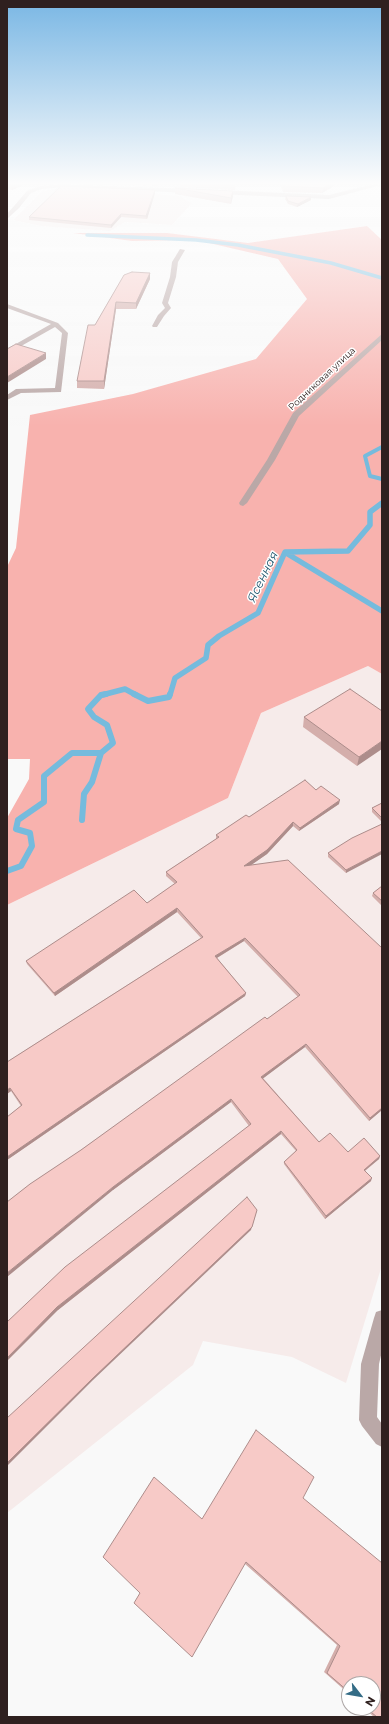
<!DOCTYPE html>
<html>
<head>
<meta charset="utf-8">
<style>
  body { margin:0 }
  #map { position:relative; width:389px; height:1724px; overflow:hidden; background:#f9f9f9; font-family:Montserrat,sans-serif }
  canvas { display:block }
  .frame { position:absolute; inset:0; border:8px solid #2f201f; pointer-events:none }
  .north { position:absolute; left:341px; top:1676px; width:40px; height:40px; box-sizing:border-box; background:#fff; border:1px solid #aca6a5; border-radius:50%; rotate:121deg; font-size:11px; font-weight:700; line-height:16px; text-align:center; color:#2f201f }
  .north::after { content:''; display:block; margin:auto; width:14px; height:18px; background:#346c86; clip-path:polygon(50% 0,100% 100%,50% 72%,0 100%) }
</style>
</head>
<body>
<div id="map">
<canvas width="389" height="1724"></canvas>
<div class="frame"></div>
<div class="north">N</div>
</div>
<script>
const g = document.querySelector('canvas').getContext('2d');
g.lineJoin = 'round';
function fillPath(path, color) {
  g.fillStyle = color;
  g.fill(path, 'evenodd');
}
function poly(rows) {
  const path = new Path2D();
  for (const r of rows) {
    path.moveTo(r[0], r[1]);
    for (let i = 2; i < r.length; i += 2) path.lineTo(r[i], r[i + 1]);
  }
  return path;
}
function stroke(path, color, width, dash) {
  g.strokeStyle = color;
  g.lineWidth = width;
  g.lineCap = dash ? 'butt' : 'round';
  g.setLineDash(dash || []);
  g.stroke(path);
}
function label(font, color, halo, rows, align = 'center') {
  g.font = font + ' Montserrat,sans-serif';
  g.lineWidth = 3;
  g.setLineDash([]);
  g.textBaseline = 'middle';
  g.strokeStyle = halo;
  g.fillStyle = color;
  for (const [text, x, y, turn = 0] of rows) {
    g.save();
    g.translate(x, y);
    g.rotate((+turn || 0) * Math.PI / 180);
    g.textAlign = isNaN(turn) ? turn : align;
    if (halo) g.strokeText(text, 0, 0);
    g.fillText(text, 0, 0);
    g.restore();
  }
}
fillPath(poly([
  [69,187,179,196,192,203,172,225,125,222,110,231,41,226,13,220,43,191],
  [368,666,382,674,382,1265,346,1383,292,1357,203,1341,193,1365,7,1513,7,905,228,798,261,713]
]), '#f6ebea');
fillPath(poly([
  [367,226,382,240,382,674,368,666,261,713,228,798,7,905,7,818,29,779,30,759,7,759,7,567,16,548,30,415,133,394,256,359,307,299,278,259,196,240,132,241,73,233,167,233,248,243]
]), '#f8b2ae');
stroke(poly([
  [87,235,196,240,238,245,331,263,382,278]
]), '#75bbdd', 3.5);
stroke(poly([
  [382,447,365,456,370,476,382,479]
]), '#75bbdd', 4);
stroke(poly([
  [286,553,382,611],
  [102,695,125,689,136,695],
  [170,695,175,678,206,658,208,645,219,636,258,613,285,552,348,551,370,525,370,512,382,503]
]), '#75bbdd', 5.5);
stroke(poly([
  [134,694,148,701,169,697,170,694],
  [82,820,84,794,92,782,101,753],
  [7,871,21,866,32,846,30,833,16,829,18,820,44,802,44,776,72,753,101,753,113,743,107,725,94,717,88,709,101,695,106,694]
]), '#75bbdd', 6);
fillPath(poly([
  [62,184,190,189,193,191,190,193,60,187,59,186,62,184],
  [374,184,381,185,329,199,217,194,214,192,217,190,329,195,374,184],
  [7,304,58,323,68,333,61,392,21,393,7,400,7,395,16,389,55,388,62,333,55,327,7,354,7,349,51,324,7,308,7,304],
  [382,334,382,340,299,416,275,460,247,503,243,506,240,505,239,503,267,460,293,413,382,334],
  [382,1310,382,1351,379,1364,377,1417,382,1424,382,1447,376,1444,362,1426,359,1420,361,1364,374,1318,376,1312,382,1310]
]), '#baa8a7');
fillPath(poly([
  [62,184,65,186,64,187,41,189,31,193,19,208,7,219,7,214,27,191,40,186,62,184],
  [180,249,185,250,178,262,176,277,168,303,171,308,164,316,157,327,153,327,152,326,158,315,165,308,162,303,170,277,172,262,180,249]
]), '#baa8a7');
fillPath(poly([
  [7,184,26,184,12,190,7,189],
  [134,184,157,184,157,186,134,185],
  [180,184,236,184,235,190,180,187],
  [280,184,337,184,322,193,283,192],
  [175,188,233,196,231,204,175,194],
  [155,190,155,193,147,219,121,217,111,228,29,220,29,217],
  [286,196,311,200,297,207,288,204,285,199],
  [124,275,150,279,136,309,116,309,104,389,77,388,77,381,95,325],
  [382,711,357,766,303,727,304,717],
  [316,790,339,804,299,831,293,826,267,854,251,865,382,1110,369,1121,305,1047,263,1078,319,1142,348,1152,380,1156,379,1159,365,1171,371,1181,325,1219,284,1164,284,1162,296,1151,281,1134,58,1310,7,1322,249,1126,231,1102,113,1190,81,1150,298,997,244,941,217,958,246,993,245,996,7,1160,7,1117,21,1106,11,1091,7,1094,7,1062,201,938,177,912,55,996,27,964,26,961,147,903,175,884,166,876,166,872,216,839,216,835,249,817],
  [382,803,382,822,372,812,372,808],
  [382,824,346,873,328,857,328,853],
  [382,886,382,906,372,896,373,893],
  [303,1498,382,1717,374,1717,364,1708,373,1708,349,1684,349,1694,324,1672,337,1645,245,1564,202,1519]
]), '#d4aeab');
fillPath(poly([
  [12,184,26,184,12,190,11,185],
  [329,184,337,184,322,193,323,188],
  [155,190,155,193,147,219,146,216],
  [233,191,233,196,231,204,231,198],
  [311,197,311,200,297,207,298,204],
  [121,214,121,217,111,228,111,225],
  [150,273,150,279,136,309,136,303],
  [116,302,116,309,104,389,104,381],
  [46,353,46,359,7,383,7,377],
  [382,741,382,749,357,766,359,757],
  [340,800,339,804,299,831,300,828],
  [293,822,293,826,267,854,244,870,244,866],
  [382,851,382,854,346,873,346,870],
  [177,908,177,912,55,996,54,993],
  [245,938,244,941,215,959,215,956],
  [246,993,245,996,7,1160,7,1157],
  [306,1044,305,1047,261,1080,261,1077],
  [10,1088,11,1091,7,1094,7,1090],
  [231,1099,231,1102,113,1190,7,1277,7,1273,113,1187],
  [382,1108,382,1110,369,1121,370,1118],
  [281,1131,281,1134,58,1310,7,1361,7,1358,57,1307],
  [380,1156,379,1159,363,1172,364,1170],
  [372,1178,371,1181,325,1219,326,1216],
  [257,1210,251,1230,93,1380,7,1466,7,1463]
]), '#ad8d8b');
const building = poly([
  [211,184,235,184,235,185,211,184],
  [282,184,329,184,323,188,283,186,282,184],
  [61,186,155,190,146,216,121,214,111,225,29,217,61,186],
  [175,188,233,191,231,198,175,188],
  [286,196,311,197,298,204,288,201,286,196],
  [132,272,150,273,136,303,116,302,104,381,77,381,88,325,95,325,124,275,132,272],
  [16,344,46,353,7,377,7,349,16,344],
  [350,689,382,711,382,741,359,757,304,717,350,689],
  [305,780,316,790,321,786,340,800,300,828,293,822,267,850,244,866,288,860,382,948,382,1108,370,1118,306,1044,261,1077,319,1142,330,1133,348,1152,364,1138,380,1156,364,1170,372,1178,326,1216,284,1162,297,1150,281,1131,57,1307,7,1358,7,1322,65,1267,251,1124,231,1099,113,1187,7,1273,7,1202,30,1184,81,1150,265,1017,267,1019,300,995,245,938,215,956,246,993,7,1157,7,1117,22,1105,10,1088,7,1090,7,1062,203,937,177,908,54,993,26,961,134,890,147,903,177,882,166,872,219,837,216,835,246,815,249,817,305,780],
  [382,803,382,818,372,808,382,803],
  [382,824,382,851,346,870,328,853,352,838,382,824],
  [382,886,382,901,373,893,382,886],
  [247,1197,257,1210,252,1227,92,1379,7,1463,7,1418,247,1197],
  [256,1430,314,1477,303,1498,382,1563,382,1717,377,1717,366,1708,373,1708,373,1684,349,1684,349,1692,327,1673,340,1646,246,1562,192,1657,134,1603,140,1593,103,1557,154,1477,202,1519,256,1430]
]);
fillPath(building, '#f7cac7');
stroke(building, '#ad8d8b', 1);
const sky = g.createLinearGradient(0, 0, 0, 426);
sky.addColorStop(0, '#7ab7e4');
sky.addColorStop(0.43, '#fcfcfc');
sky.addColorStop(1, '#fcfcfc00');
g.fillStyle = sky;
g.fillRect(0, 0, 389, 426);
label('9px', '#2f201f', '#fff', [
  ["Родниковая улица",322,379,-43]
]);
label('italic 12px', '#1b526a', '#fff', [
  ["Ясенная",263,577,-64]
]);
</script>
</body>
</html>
